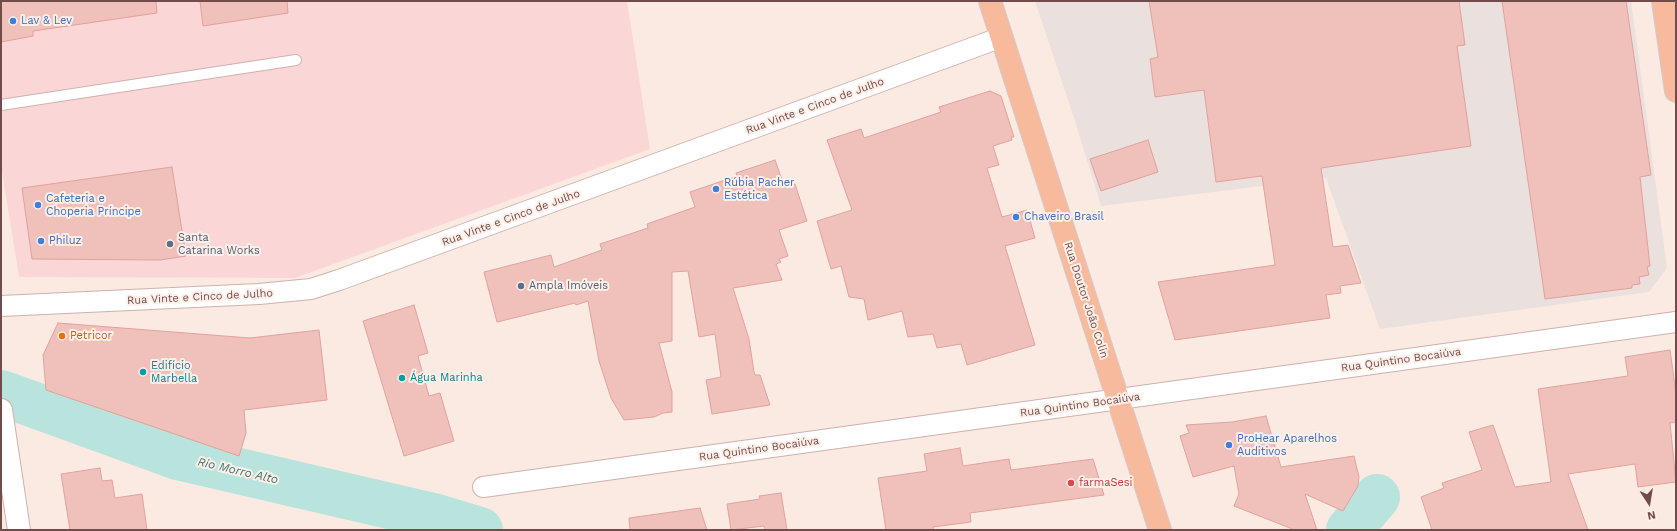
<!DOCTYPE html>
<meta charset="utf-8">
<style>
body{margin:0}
#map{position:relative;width:1677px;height:531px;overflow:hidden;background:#fbeae2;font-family:"Work Sans",sans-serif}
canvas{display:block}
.frame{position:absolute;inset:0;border:2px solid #724c4a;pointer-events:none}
.north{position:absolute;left:1629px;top:483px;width:40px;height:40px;-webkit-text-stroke:3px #feefe8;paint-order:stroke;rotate:168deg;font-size:11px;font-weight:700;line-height:16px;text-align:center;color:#724c4a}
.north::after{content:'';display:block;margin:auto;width:14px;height:18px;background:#724c4a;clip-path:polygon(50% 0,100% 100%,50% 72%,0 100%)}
</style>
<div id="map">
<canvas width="1677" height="531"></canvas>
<div class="frame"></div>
<div class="north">N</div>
</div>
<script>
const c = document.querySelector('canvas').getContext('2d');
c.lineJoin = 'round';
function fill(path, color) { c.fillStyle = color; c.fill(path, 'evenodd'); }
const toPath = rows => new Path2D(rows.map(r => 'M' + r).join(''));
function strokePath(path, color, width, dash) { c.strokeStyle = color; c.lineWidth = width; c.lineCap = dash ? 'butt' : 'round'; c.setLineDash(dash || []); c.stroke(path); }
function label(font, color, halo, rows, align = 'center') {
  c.font = font + ' "Work Sans",sans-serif'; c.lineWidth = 4; c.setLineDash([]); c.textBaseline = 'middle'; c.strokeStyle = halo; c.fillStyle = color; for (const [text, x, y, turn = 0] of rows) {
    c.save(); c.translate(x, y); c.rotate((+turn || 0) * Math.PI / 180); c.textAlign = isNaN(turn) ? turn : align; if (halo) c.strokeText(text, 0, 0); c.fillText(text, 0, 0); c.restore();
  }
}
const commercial = toPath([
 [1,1,627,1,650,149,295,278,19,277,1,165]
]);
const industrial = toPath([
 [1035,1,1631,1,1667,268,1649,292,1380,329,1326,178,1101,206,1075,121]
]);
const river = toPath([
 [1,393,178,457,437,517,480,530],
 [1349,530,1377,497]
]);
const building = toPath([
 [1,1,156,1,157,13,33,31,33,36,1,42,1,1],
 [200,1,287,1,288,13,203,26,200,1],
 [1149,1,1459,1,1465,45,1457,46,1471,146,1321,168,1333,247,1348,245,1361,283,1340,286,1341,293,1326,295,1330,318,1175,340,1158,282,1275,265,1262,176,1216,182,1204,90,1155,97,1150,59,1158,57,1149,1],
 [1502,1,1626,1,1651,175,1640,177,1650,266,1647,267,1649,275,1639,277,1640,284,1632,285,1632,288,1545,299,1502,1],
 [990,91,1001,96,1014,137,1011,137,1012,140,993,146,999,165,987,168,1002,217,1027,210,1035,238,1005,246,1035,345,967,365,961,344,937,348,933,334,908,337,902,311,868,320,864,299,849,297,841,266,831,269,817,221,852,210,827,140,861,129,864,138,941,112,939,107,990,91],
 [1148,140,1158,172,1101,191,1090,159,1148,140],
 [775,160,785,188,795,184,807,221,779,230,788,256,779,259,781,262,776,264,782,280,733,288,749,339,754,372,755,375,760,375,770,405,712,414,706,380,721,377,715,334,699,337,688,271,672,272,672,341,659,343,672,392,672,412,663,413,654,417,624,420,611,398,599,361,588,301,576,305,575,303,497,322,484,272,551,255,554,267,602,250,600,244,648,228,647,224,695,207,690,192,737,176,736,173,775,160],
 [172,167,186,256,160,260,32,259,22,188,172,167],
 [414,305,428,353,418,356,429,396,440,393,454,441,404,456,363,321,414,305],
 [58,323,250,338,319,330,327,400,244,410,246,433,239,456,46,390,43,355,58,323],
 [1670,350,1676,393,1676,422,1670,423,1676,482,1638,487,1635,464,1568,474,1588,530,1432,530,1421,497,1444,488,1442,483,1482,470,1469,432,1493,425,1515,487,1551,482,1538,389,1628,376,1625,357,1670,350],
 [1266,416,1281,467,1354,456,1359,477,1358,486,1343,511,1305,494,1317,530,1295,530,1234,506,1239,494,1234,466,1193,477,1180,436,1189,433,1186,425,1232,422,1266,416],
 [960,448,963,466,1009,459,1011,470,1093,459,1104,495,970,513,971,522,933,527,934,530,886,530,878,478,927,471,924,454,960,448],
 [100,468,102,481,112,480,115,498,142,494,147,530,70,530,61,474,100,468],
 [781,493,787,530,765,530,764,526,731,530,727,504,760,499,759,496,781,493],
 [700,508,707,530,630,530,629,518,700,508]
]);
const lane = toPath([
 [1,105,296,60]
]);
const street = toPath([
 [1,306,259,294,311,289,339,280,1002,37],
 [483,487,1676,322]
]);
const secondary = toPath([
 [1,410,19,530]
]);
const primary = toPath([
 [990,1,1160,530],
 [1663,1,1676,91]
]);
const markers = [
 [13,21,4,"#3f7fe0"],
 [716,189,4,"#3f7fe0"],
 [38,205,4,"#3f7fe0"],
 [1016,217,4,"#3f7fe0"],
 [41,241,4,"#3f7fe0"],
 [170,244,4,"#5c6f8a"],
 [521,286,4,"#5c6f8a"],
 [62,336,4,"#e8710a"],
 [143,372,4,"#0f9aa8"],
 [402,378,4,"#0f9aa8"],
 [1229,445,4,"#3f7fe0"],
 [1071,483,4,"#e0444e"]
];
const shopNames = [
 ["Lav & Lev",21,21],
 ["Rúbia Pacher",724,183],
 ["Estética",724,196],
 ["Cafeteria e",46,199],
 ["Choperia Príncipe",46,212],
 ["Chaveiro Brasil",1024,217],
 ["Philuz",49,241],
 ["ProHear Aparelhos",1237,439],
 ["Auditivos",1237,452]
];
const streetNames = [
 ["Rua Vinte e Cinco de Julho",815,106,-20],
 ["Rua Vinte e Cinco de Julho",511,218,-20],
 ["Rua Vinte e Cinco de Julho",200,297,-3],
 ["Rua Doutor João Colin",1086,300,72],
 ["Rua Quintino Bocaiúva",1401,360,-8],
 ["Rua Quintino Bocaiúva",1080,405,-8],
 ["Rua Quintino Bocaiúva",759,449,-8]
];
const serviceNames = [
 ["Santa",178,238],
 ["Catarina Works",178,251],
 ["Ampla Imóveis",529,286]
];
const foodNames = [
 ["Petricor",70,336]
];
const cultureNames = [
 ["Edifício",151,366],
 ["Marbella",151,379],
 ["Água Marinha",410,378]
];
const healthNames = [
 ["farmaSesi",1079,483]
];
const waterNames = [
 ["Rio Morro Alto",238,471,13]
];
fill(commercial, '#fbd6d7');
fill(industrial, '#eae0dd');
strokePath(river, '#b8e4dd', 46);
fill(building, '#f0c0bb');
strokePath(building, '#e2a19c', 1);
strokePath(lane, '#ceb1ad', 12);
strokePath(street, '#ceb1ad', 22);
strokePath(secondary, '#d1afaa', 24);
strokePath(primary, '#d5c9c9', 24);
strokePath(lane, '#fff', 10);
strokePath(street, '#fff', 20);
strokePath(secondary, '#fff', 22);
strokePath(primary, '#f8ba9d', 22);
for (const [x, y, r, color] of markers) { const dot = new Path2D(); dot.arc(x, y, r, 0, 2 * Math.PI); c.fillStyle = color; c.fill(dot); strokePath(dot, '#feefe8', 1.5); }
label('11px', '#366cbe', '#feefe8', shopNames, 'left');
label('11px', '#724c4a', '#feefe8', streetNames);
label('11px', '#4e5e75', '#feefe8', serviceNames, 'left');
label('11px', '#c56008', '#feefe8', foodNames, 'left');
label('11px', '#0d838f', '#feefe8', cultureNames, 'left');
label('11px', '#be3a42', '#feefe8', healthNames, 'left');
label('italic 12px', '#3e7770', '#feefe8', waterNames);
</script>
